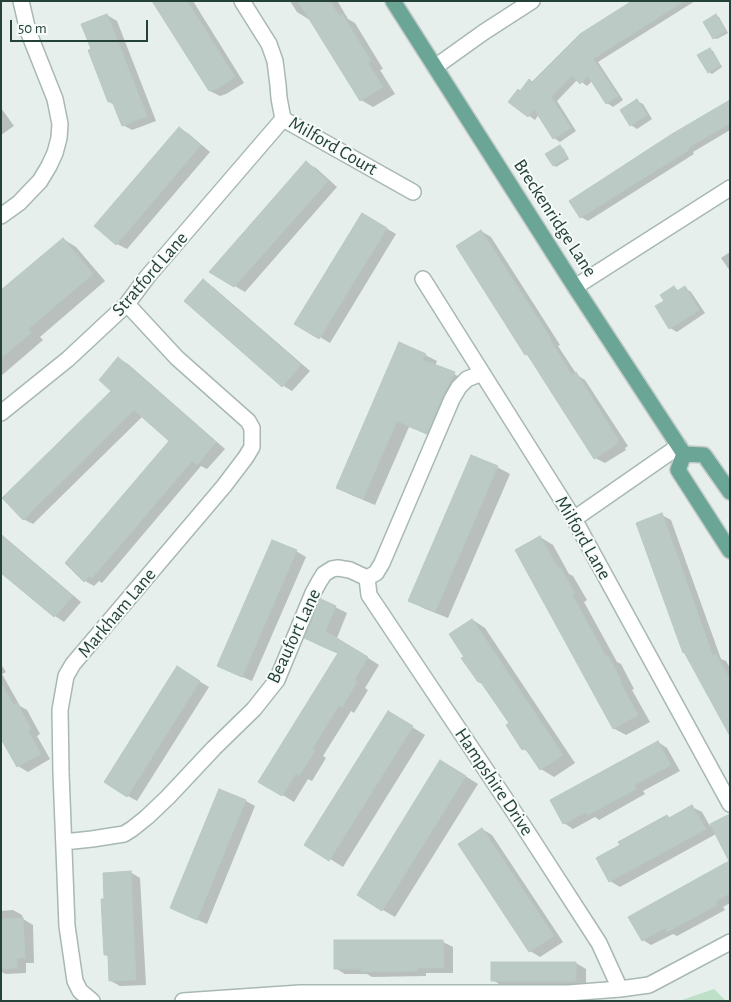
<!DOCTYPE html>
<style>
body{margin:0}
#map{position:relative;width:731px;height:1002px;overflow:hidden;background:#e6efeb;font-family:"Alegreya Sans",sans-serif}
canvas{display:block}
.frame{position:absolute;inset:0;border:2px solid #24423a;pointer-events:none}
.scale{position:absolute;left:10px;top:20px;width:138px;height:22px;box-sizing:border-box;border:2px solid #24423a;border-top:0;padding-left:6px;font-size:15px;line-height:18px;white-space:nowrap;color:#24423a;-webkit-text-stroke:4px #f7fbf9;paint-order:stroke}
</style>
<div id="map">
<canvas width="731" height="1002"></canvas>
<div class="frame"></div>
<div class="scale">50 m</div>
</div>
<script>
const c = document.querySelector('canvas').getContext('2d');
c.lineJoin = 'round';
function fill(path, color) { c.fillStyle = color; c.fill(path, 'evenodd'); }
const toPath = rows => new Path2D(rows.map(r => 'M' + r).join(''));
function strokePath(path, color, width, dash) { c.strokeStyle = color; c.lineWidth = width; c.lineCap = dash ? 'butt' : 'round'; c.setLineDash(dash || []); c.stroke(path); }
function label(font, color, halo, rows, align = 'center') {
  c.font = font + ' "Alegreya Sans",sans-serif'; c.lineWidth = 4; c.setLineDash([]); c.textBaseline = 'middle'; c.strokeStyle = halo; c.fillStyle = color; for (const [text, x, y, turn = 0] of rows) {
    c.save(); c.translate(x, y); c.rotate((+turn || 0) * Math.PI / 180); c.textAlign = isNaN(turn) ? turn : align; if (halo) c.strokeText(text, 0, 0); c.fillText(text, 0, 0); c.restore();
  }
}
const green = toPath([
 [714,989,726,1001,679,1001]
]);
const shadow = toPath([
 [154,1,193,1,244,83,226,94,220,96,210,91],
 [290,1,336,1,338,2,348,19,355,23,383,69,380,70,395,94,373,107,361,100,310,20,297,12],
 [635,1,695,1,598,62,623,100,613,107,607,103,592,81,587,86,578,79,557,101,576,131,560,142,554,138,539,114,535,120,510,102,520,92],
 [107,15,117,21,156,121,132,130,123,125,115,105,109,102,93,50],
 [716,16,719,17,728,33,717,39,714,38],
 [710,50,713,51,722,67,712,74,709,72],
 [637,101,643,104,652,119,637,129,631,125],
 [730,101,730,130,693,152,694,154,588,221,581,217,571,201],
 [1,108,14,126,1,135],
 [179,128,189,134,210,152,127,249,117,244,96,226],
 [560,147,563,148,569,159,556,167,554,165],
 [306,163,316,168,337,187,245,292,211,272],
 [362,214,396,234,330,343,296,323],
 [481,231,491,237,560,345,558,346,577,375,585,380,628,446,625,448,626,450,605,463,595,458,531,357,526,354],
 [63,239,76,247,105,281,40,337,43,340,1,376,1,299],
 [730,252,730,271,721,258],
 [203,281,213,287,310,371,292,391,282,385],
 [674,288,680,291,685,288,691,292,705,313,677,332,670,328,666,301],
 [425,355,437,361,435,366,454,374,465,380,439,439,409,427,375,505,349,494,338,487],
 [119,359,128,364,225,449,207,469,201,466,102,583,99,581,94,586,85,581,171,441,143,416,33,524,23,519,113,391],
 [497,467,510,474,448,618,423,608,410,600],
 [662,515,671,520,721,659,726,661,730,668,730,733],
 [1,534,81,602,64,622,55,616,1,571],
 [540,537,553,545,569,574,573,576,587,600,584,602,617,662,621,664,634,689,632,690,650,722,626,735,613,728],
 [273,541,296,551,306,557,252,681,228,671,219,666],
 [321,600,347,613,337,638,379,665,365,688,368,690,354,713,351,711,323,756,326,758,312,781,308,779,294,802,260,781,339,654,318,645,306,638],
 [473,620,485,628,575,763,554,777,541,769,530,753,523,749,510,723,485,685,478,682],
 [1,664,6,672,2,674,20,706,27,710,40,734,37,736,50,759,28,772,18,766,1,736],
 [187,674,209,687,137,801,128,796],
 [401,720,425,735,343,867,306,844],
 [658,742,667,748,680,771,643,791,645,794,599,820,595,817,573,829,564,823],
 [454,769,478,784,395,917,383,910],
 [220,790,246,801,255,806,207,924,181,913,171,908],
 [692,807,702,812,710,826,726,817,716,834,620,887,610,881,598,859,667,816,671,818],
 [482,829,492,835,563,942,540,957,530,951,459,845],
 [730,862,730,903,723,907,725,910,677,936,673,934,651,945,643,940],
 [130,872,140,878,146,985,120,986,111,981,109,957,105,954,105,900],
 [13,910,22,915,23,919,33,925,34,963,26,963,26,973,6,974,1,972,1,911],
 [443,942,453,947,453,973,426,973,426,976,372,977,367,974,345,974,335,968],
 [576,963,586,969,586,985,502,986,493,980]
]);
const building = toPath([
 [152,1,187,1,235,77,216,89,209,91,152,1],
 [298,1,330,1,339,16,342,14,371,61,368,63,383,87,360,101,298,1],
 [632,1,684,1,593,59,618,96,606,104,588,76,580,84,572,76,551,97,571,128,553,139,534,109,528,117,508,102,518,89,520,91,529,79,532,82,580,34,632,1],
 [107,14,147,116,122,126,112,101,108,102,88,50,91,49,81,24,107,14],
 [716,14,726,31,713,39,703,22,716,14],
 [710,48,720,65,708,73,697,55,710,48],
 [637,99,647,115,630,126,620,110,637,99],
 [730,100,730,123,688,148,689,150,580,218,569,201,672,134,730,100],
 [179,127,201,145,116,245,94,226,179,127],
 [560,145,567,157,553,166,545,154,560,145],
 [306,161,328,181,234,287,209,272,306,161],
 [362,213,387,228,319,339,294,324,362,213],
 [481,230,551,339,550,340,572,375,576,372,619,441,616,442,617,444,594,459,527,354,525,355,456,246,481,230],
 [63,238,93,274,28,329,31,333,1,358,1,290,63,238],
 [203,279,301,365,282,387,184,301,203,279],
 [674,286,677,291,685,286,699,310,669,329,655,306,664,301,660,295,674,286],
 [399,342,426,354,423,360,455,372,443,395,427,434,397,421,363,499,336,488,399,342],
 [118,357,216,442,197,465,192,461,92,578,89,576,84,582,65,563,169,441,134,410,23,520,2,498,111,391,99,380,118,357],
 [471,455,498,466,435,612,408,601,471,455],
 [662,513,713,656,716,654,730,679,730,736,684,652,683,653,636,523,662,513],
 [1,535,73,596,54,617,1,573,1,535],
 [540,536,558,568,560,567,575,593,572,594,606,657,608,656,622,682,620,682,638,715,613,729,515,550,540,536],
 [272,540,297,550,242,677,217,666,272,540],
 [321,599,336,606,325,631,368,657,354,680,357,682,342,707,339,705,312,749,315,751,299,776,296,773,282,796,258,782,338,653,304,638,321,599],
 [472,619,563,755,540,770,525,748,522,750,506,725,509,723,480,681,478,682,461,658,464,657,449,634,472,619],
 [177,666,200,681,127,797,104,782,177,666],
 [1,683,14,705,17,703,31,729,28,730,41,754,17,767,1,739,1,683],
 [388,711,413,726,329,861,304,845,388,711],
 [658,741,671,765,634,785,636,789,588,815,586,812,563,824,550,800,658,741],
 [440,760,466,776,382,911,357,895,440,760],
 [219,789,246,800,197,920,170,908,219,789],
 [692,805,706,829,609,882,596,858,620,845,618,842,667,815,669,818,692,805],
 [730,814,730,893,715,902,717,905,667,932,665,928,642,941,628,917,729,861,710,824,730,814],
 [482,828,554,936,529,952,458,844,482,828],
 [131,871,136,980,109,981,108,955,104,955,101,899,104,899,103,873,131,871],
 [23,918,25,958,17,958,17,968,1,969,1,919,23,918],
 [334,940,443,940,444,968,417,968,417,971,361,972,361,969,334,969,334,940],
 [491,962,576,962,576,981,491,981,491,962]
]);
const minor = toPath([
 [242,1,269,44,275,61,278,85,279,98,283,119,413,192],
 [435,67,484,32,532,1],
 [1,216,19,203,40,181,49,166,55,153,59,138,60,124,55,99,28,31,21,1],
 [423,279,574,519,730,804],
 [575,287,730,188],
 [1,413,68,359,127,304,148,276,283,119],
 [574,519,679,446],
 [367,578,369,595,524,827,599,943,620,989],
 [64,842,92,839,124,834,132,829,147,817,168,797,214,748,254,709,277,680,313,593,319,582,324,574,332,569,338,568,350,570,367,578,376,573,382,563,452,399,459,387,467,379,482,373],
 [92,1001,80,991,75,981,67,926,61,773,60,710,66,676,73,664,224,486,246,457,252,447,252,428,248,421,177,358,127,304],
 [183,1001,300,993,568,993,620,989,649,985,730,942]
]);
const major = toPath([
 [393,1,575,287,684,454],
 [684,454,678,470,730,551],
 [684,454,704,455,730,492]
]);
const streetNames = [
 ["Milford Court",333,146,30],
 ["Breckenridge Lane",555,218,57],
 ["Stratford Lane",150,274,-49],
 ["Milford Lane",583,538,60],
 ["Markham Lane",117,613,-50],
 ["Beaufort Lane",294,636,-65],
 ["Hampshire Drive",494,782,56]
];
fill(green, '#bfe0c8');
fill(shadow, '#0003');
fill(building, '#bbcac4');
strokePath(building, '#b8c9c2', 1);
strokePath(minor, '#a8b8b2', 18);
strokePath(major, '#c2cac8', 18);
strokePath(minor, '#fff', 15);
strokePath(major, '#6aa596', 15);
label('19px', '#24423a', '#f7fbf9', streetNames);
</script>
